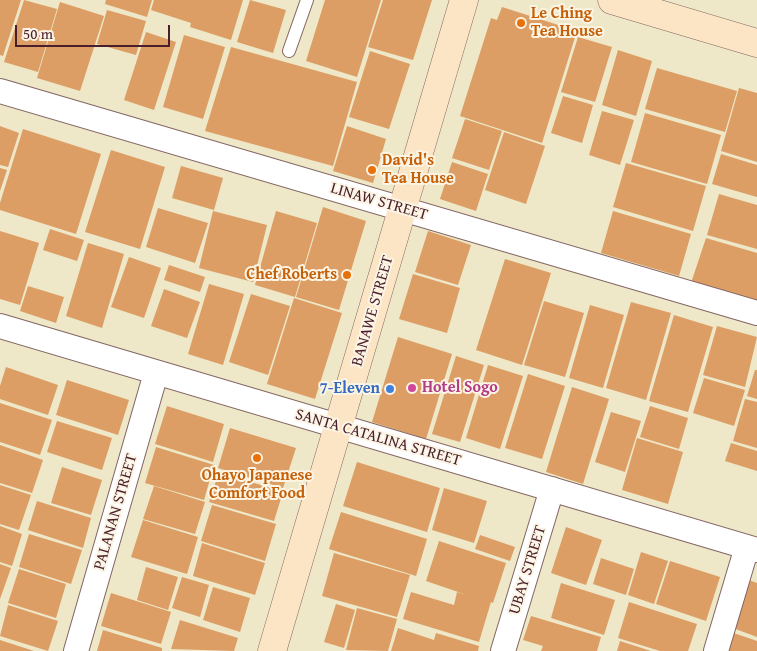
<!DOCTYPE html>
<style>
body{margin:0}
#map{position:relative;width:757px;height:651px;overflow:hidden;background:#eee7c8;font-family:"Gentium Book Plus",serif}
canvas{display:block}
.scale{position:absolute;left:15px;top:25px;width:155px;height:22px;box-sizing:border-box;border:2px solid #4a1f2b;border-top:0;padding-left:6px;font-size:15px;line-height:18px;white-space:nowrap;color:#4a1f2b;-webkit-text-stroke:4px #fcf5e5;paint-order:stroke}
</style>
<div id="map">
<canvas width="757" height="651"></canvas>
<div class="scale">50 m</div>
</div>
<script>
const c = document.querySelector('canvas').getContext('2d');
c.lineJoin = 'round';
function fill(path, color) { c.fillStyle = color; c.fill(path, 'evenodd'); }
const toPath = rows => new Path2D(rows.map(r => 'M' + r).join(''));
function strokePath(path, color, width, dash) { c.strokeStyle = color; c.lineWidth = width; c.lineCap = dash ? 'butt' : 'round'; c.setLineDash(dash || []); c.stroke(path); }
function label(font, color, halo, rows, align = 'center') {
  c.font = font + ' "Gentium Book Plus",serif'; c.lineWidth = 4; c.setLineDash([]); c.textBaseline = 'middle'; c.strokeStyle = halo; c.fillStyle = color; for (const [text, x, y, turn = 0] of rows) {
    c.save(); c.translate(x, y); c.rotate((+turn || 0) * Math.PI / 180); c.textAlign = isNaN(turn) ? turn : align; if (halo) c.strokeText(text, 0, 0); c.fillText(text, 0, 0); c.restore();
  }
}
const building = toPath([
 [0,0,21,0,3,56,0,55],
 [24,0,57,9,38,72,4,62],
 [106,0,152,0,147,17,105,4],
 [154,0,243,0,231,40,190,27,191,23,151,10],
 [250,0,286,10,273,53,237,42],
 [325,0,381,0,357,77,306,61],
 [383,0,432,0,413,60,368,47],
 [60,2,104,16,80,91,37,78],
 [502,7,577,31,542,143,460,116,491,18,497,20],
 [107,10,146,21,136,55,97,44],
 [146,32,176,42,154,110,124,100],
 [184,35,225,47,203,119,163,107],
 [578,37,612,47,595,102,561,92],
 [231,47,357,82,333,166,205,131],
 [618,50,652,61,636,116,602,105],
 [370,51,410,64,389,129,349,117],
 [657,68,737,91,725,132,645,109],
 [739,88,757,93,757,162,721,151],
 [563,96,593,105,582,143,551,133],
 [602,111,634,120,620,165,589,155],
 [645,113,721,135,707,184,631,162],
 [465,119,502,131,489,170,452,158],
 [0,126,19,133,8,167,0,165],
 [347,126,386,139,373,183,333,171],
 [23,129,101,154,76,234,0,210,0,203],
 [504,132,545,146,526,204,485,190],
 [111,150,165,167,140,249,85,232],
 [721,154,757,165,757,197,712,184],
 [452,162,488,174,476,211,440,199],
 [626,163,706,186,693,231,613,207],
 [181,166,223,178,214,210,172,198],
 [0,168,7,170,0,191],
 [719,194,757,205,757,249,707,235],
 [323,207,366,221,339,310,296,297],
 [158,208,208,223,195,263,146,247],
 [213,211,267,225,253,282,199,268],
 [276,211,317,223,295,297,255,285],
 [613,211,691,234,679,276,601,253],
 [50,229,84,240,77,261,43,250],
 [0,231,39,243,20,305,0,299],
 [428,231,471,245,458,285,415,272],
 [706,238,757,253,757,301,691,283],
 [88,243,124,254,102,328,66,316],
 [129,257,161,268,144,318,111,307],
 [505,259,551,273,522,365,476,350],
 [169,265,205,277,200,292,164,280],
 [413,274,460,288,447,333,399,319],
 [209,284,244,294,223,365,188,354],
 [28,286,64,297,56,323,20,311],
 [164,289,200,302,187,338,151,326],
 [251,294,290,306,268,375,229,362],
 [294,298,342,313,315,399,267,384],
 [544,301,584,313,565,377,524,365],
 [631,302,671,313,646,400,606,388],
 [590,305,624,315,603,388,569,378],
 [674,315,713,327,688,412,649,401],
 [717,326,757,337,745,387,703,375],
 [398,337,452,354,426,439,372,422],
 [456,356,484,365,460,442,432,434],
 [488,365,523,376,500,449,466,438],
 [6,367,58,385,48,415,0,399,0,386],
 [755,370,757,370,757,399,747,396],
 [528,374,565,386,542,459,505,448],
 [704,378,745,390,734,426,693,413],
 [67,380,129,400,118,435,56,415],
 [572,387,609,399,583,484,546,472],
 [745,399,757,402,757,448,733,441],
 [0,403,52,420,40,455,0,442],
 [167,406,224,424,213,462,155,444],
 [650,406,688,418,679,449,640,437],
 [611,412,641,421,625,472,595,462],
 [57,421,112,438,102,470,47,452],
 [230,428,296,448,283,488,218,468],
 [637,438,683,452,668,504,622,490],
 [731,443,757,451,757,471,725,461],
 [0,445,43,460,32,493,0,483],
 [156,447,214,465,204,500,145,483],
 [357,462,440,488,427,532,343,506],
 [62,467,102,480,91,515,51,503],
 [219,472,283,492,274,521,209,502],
 [0,485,31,495,19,530,0,524],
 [154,486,205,502,195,534,143,519],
 [444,488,487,501,474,543,432,530],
 [37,501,91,518,83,548,28,530],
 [212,505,276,524,265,561,201,541],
 [341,512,427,539,416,576,329,549],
 [143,520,198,537,187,574,131,557],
 [0,526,22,534,12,566,0,562],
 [566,527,602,540,586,585,551,573],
 [29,534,82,550,71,584,19,567],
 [480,535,515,547,510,561,475,549],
 [439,541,506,563,493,603,491,602,479,642,403,619,411,592,454,605,457,592,467,595,426,581],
 [202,543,265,563,255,595,193,576],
 [641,552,668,561,654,604,628,595],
 [334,553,410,575,397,617,322,596],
 [601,558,634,569,626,595,593,584],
 [670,561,720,577,706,621,656,604],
 [0,564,11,568,0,599],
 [146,567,178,577,168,610,137,600],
 [19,569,66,584,56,618,8,603],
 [182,577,209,585,200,617,172,608],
 [746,579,757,583,757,637,730,627],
 [561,583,615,600,604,635,551,618],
 [213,587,250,598,240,632,203,620],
 [111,593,171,612,161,644,101,626],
 [629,602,697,624,688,651,660,651,618,638],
 [336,604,355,610,344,648,324,642],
 [8,605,58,621,48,651,0,636],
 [357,608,397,619,388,651,346,650],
 [531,616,601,637,597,651,541,651,543,646,523,640],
 [180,620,238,638,234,651,171,649],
 [398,628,434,640,436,633,479,646,478,651,391,651],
 [103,630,162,648,162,651,97,651],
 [728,631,757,641,757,651,722,651],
 [0,640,34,651,0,651],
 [620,641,651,651,617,651]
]);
const service = toPath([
 [289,51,307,0]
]);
const minor = toPath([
 [0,91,757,313],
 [0,326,757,550],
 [76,651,156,373],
 [503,651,552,489],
 [716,651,747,547]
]);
const secondary = toPath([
 [612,0,757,43],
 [272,651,464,0]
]);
const markers = [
 [521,23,5,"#e8710a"],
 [372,170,5,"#e8710a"],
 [347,275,5,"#e8710a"],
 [412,388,5,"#d1479c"],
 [390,389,5,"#3f7fe0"],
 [257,458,5,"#e8710a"]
];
const foodNames = [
 ["Le Ching",531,14],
 ["Tea House",531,32],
 ["David's",382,161],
 ["Tea House",382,179],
 ["Chef Roberts",337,275,"right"],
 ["Ohayo Japanese",257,476,"center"],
 ["Comfort Food",257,494,"center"]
];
const streetNames = [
 ["LINAW STREET",379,202,16],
 ["BANAWE STREET",373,311,-74],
 ["SANTA CATALINA STREET",378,438,16],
 ["PALANAN STREET",116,512,-74],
 ["UBAY STREET",528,570,-73]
];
const hotelNames = [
 ["Hotel Sogo",422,388]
];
const shopNames = [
 ["7-Eleven",380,389]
];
fill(building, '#dc9e64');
strokePath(service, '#836562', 14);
strokePath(minor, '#836562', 26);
strokePath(secondary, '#836562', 29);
strokePath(service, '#fff', 12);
strokePath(minor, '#fff', 24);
strokePath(secondary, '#fce5c4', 28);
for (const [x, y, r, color] of markers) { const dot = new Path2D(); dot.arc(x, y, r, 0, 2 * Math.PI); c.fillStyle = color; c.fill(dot); strokePath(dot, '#fcf5e5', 2); }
label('bold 16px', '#c56008', '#fcf5e5', foodNames, 'left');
label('16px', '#4a1f2b', '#fcf5e5', streetNames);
label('bold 16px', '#b23c85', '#fcf5e5', hotelNames, 'left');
label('bold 16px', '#366cbe', '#fcf5e5', shopNames, 'right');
</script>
